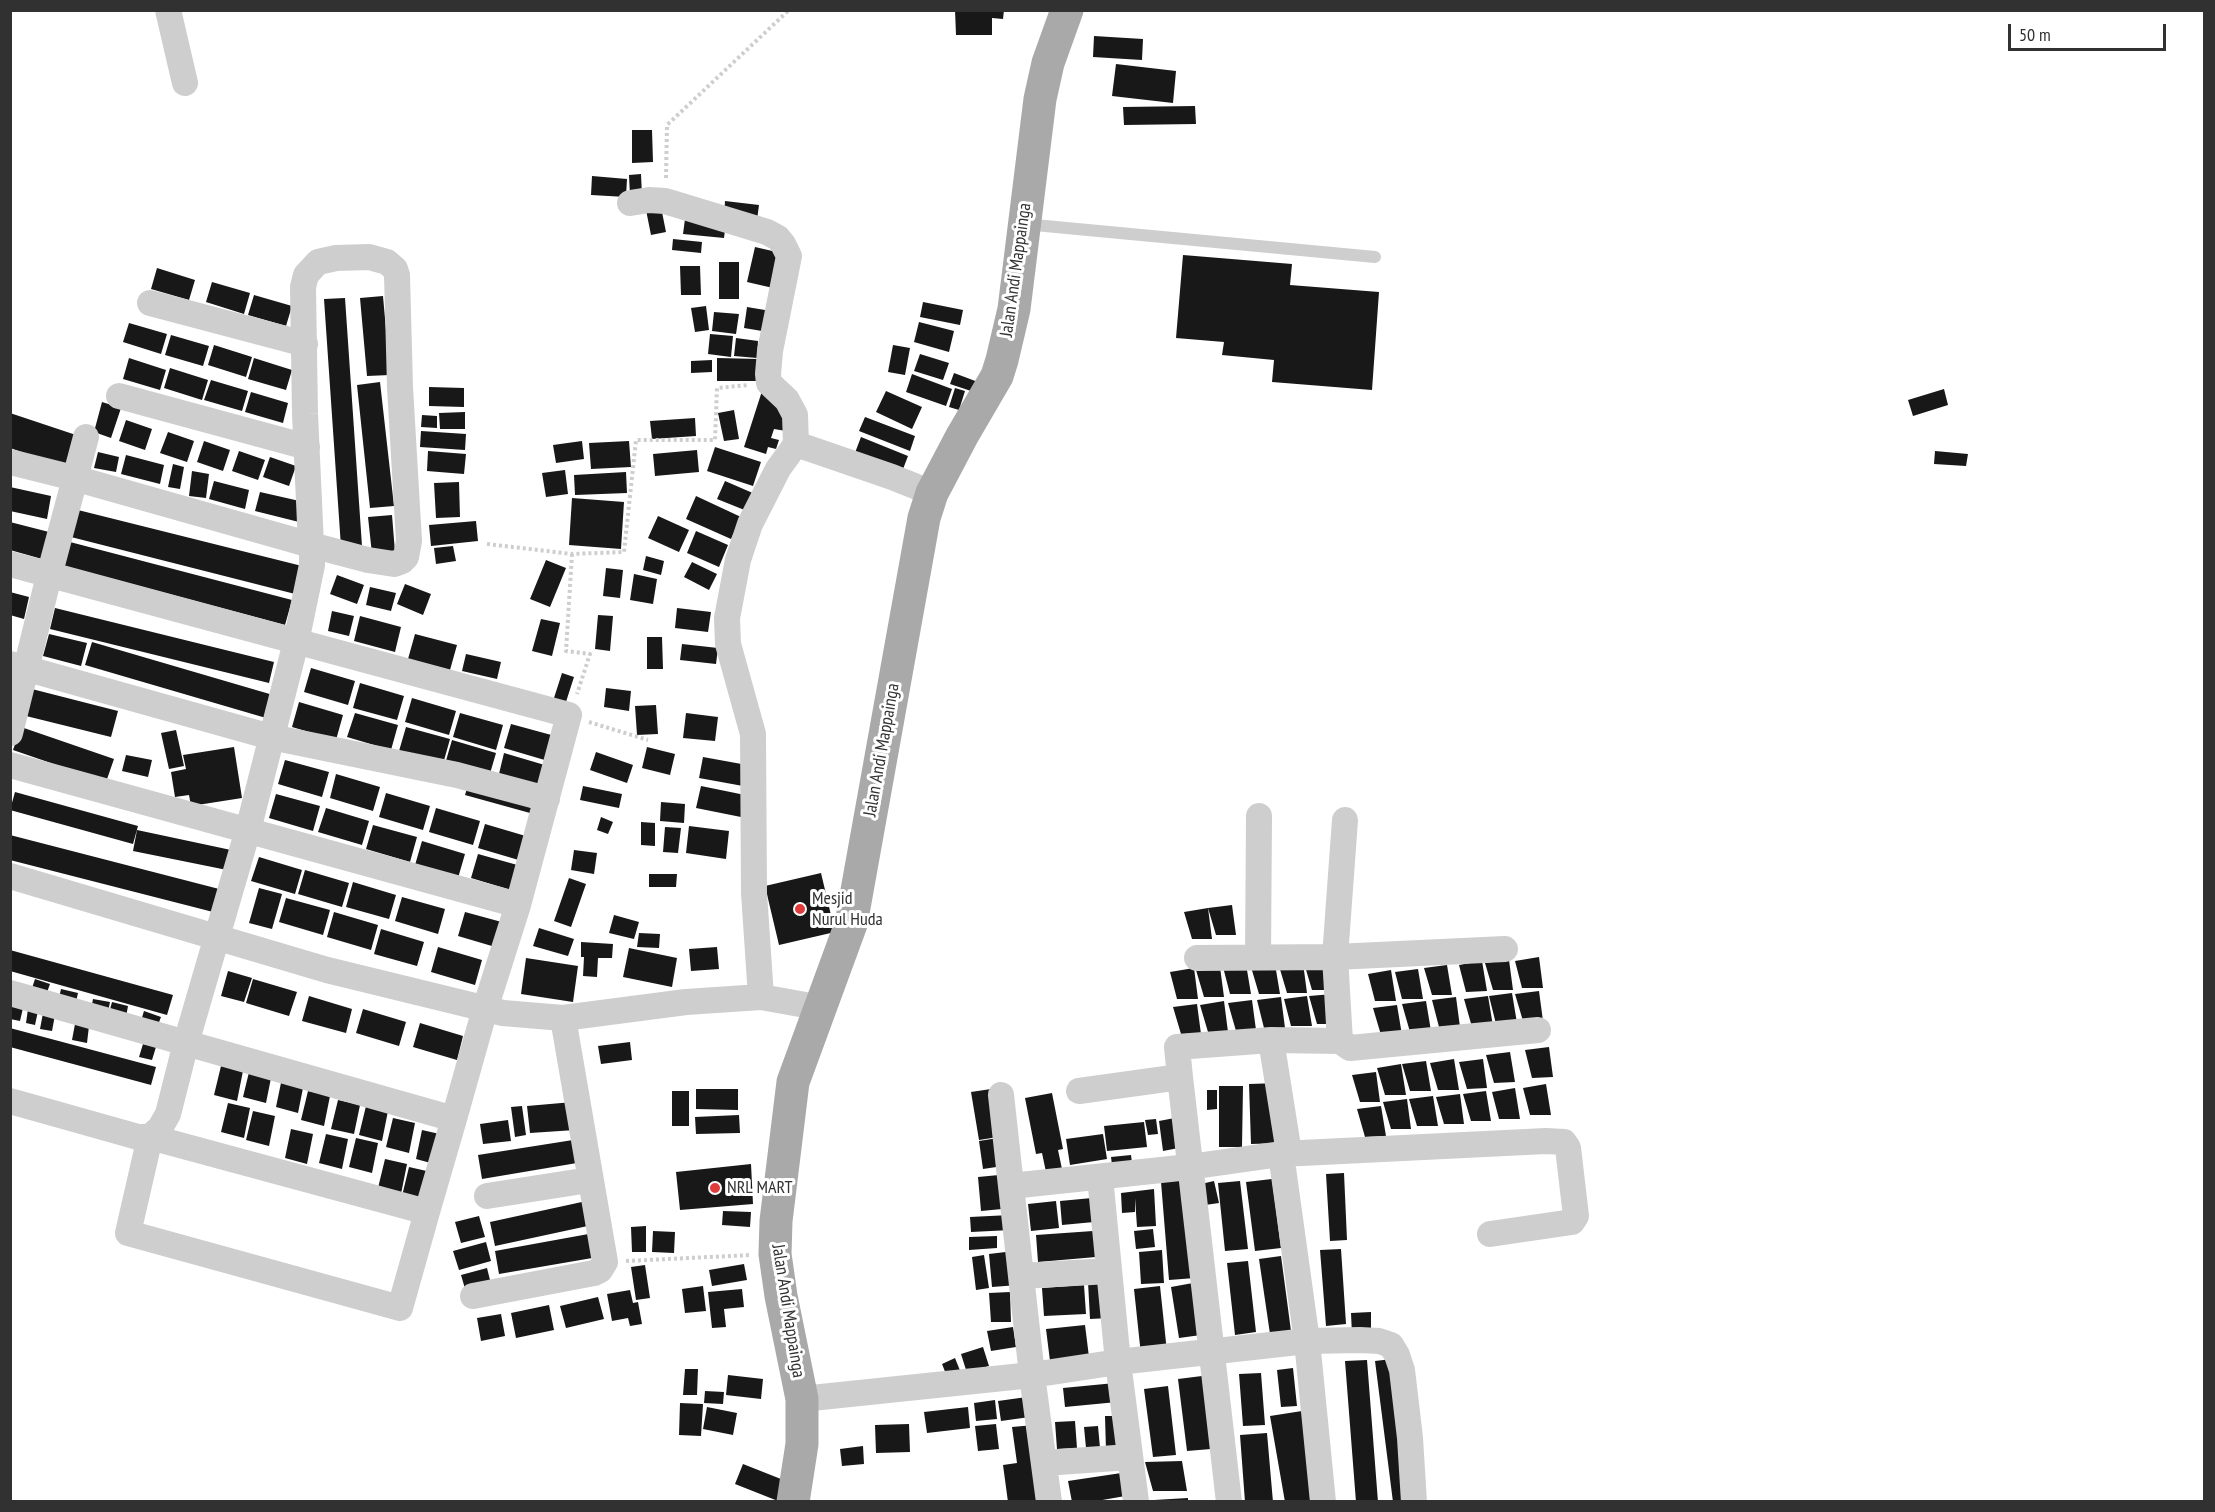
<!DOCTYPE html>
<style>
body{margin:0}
#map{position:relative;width:2215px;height:1512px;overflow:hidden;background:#fff;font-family:"PT Sans Narrow",sans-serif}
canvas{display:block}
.frame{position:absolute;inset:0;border:12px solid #313131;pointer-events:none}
.scale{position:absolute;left:2008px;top:24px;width:158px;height:27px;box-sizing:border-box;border:3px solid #313131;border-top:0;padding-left:8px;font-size:18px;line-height:21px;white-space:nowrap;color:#313131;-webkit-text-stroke:4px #fff;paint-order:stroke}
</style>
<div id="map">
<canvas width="2215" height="1512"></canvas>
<div class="frame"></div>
<div class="scale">50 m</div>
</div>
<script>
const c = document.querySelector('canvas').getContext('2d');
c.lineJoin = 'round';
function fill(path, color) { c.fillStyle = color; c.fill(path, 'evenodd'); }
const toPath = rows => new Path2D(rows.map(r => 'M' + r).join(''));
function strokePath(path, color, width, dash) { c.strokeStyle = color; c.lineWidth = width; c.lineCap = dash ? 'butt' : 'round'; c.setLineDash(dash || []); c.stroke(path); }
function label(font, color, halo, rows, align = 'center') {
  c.font = font + ' "PT Sans Narrow",sans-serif'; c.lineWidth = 6; c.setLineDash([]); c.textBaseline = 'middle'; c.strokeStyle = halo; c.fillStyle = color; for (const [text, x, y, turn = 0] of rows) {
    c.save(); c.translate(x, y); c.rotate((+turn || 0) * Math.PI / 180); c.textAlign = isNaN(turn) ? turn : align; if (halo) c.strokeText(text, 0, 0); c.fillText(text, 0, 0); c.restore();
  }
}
const building = toPath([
 [955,10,1004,10,1003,19,992,18,992,35,956,35],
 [1094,36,1143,39,1142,60,1093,57],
 [1116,64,1176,71,1173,103,1112,96],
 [1195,106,1196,124,1124,125,1123,107],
 [632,130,652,130,653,162,632,163],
 [641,174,642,196,630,196,629,175],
 [592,176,627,179,626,197,591,195],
 [725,201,759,205,757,220,724,216],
 [661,207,666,232,651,235,646,210],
 [685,219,726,223,724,238,683,234],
 [673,239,702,242,701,253,672,250],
 [755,247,781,253,773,288,747,282],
 [1183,255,1292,264,1290,285,1379,292,1372,390,1272,382,1274,360,1222,355,1224,342,1176,338],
 [719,262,739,262,739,299,719,299],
 [680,266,700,266,701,295,681,295],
 [157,268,195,280,189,300,151,289],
 [212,282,250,293,244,314,206,302],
 [254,295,292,306,286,326,248,315],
 [383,296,390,375,367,376,360,298],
 [345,298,362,546,341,547,324,299],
 [923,302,963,310,960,325,920,317],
 [706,306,709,330,695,332,691,308],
 [747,307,771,311,768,332,744,328],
 [714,312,739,314,736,334,712,331],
 [919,322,954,331,949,352,914,342],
 [129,323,167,334,161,354,123,342],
 [710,334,733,336,731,357,708,354],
 [171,335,209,346,203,366,165,355],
 [736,338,758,341,757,358,734,356],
 [214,345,252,357,246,377,208,365],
 [893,345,910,348,905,375,888,372],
 [920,354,949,363,943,380,914,371],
 [129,358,166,370,160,390,123,379],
 [254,358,292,370,286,390,248,379],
 [717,358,759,359,759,381,717,381],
 [712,360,712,372,691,373,691,361],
 [170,368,208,380,202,400,164,388],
 [954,373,978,382,974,392,950,384],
 [912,374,952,389,946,406,906,392],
 [211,380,248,391,242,411,204,400],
 [380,382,394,506,370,508,357,385],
 [429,387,464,388,464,407,429,406],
 [955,388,965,391,959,410,949,407],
 [1944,389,1948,405,1913,416,1908,400],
 [762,391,784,399,786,431,774,429,771,438,779,440,776,449,768,447,766,454,744,447],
 [886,391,922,407,912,429,876,412],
 [251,392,288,403,283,423,245,412],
 [102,402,121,408,111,438,94,432],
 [734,410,739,439,724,441,718,413],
 [465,412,465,429,440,429,439,413],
 [10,413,76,435,66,467,10,448],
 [422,415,437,416,437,428,421,427],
 [865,417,915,436,910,451,859,431],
 [695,418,696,436,652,439,650,421],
 [126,420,152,429,145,450,119,441],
 [421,431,466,434,465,450,420,447],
 [168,432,194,441,187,462,160,453],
 [861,437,908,456,900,477,853,458],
 [204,441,230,450,223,471,197,462],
 [582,441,584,459,556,463,553,445],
 [629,441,631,467,591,469,589,443],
 [715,447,761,462,753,486,707,471],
 [697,450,699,472,655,476,653,454],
 [239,451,265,460,258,480,232,471],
 [428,451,466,454,464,474,427,471],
 [1935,451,1968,454,1966,466,1934,464],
 [98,452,119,457,116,472,94,468],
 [126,455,164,465,160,484,121,474],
 [270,457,296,466,289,486,263,477],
 [173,464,184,467,180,489,168,487],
 [565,470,568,494,546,497,542,473],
 [192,471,209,474,206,498,189,496],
 [626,472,627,493,575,495,574,475],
 [214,481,249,490,245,509,209,499],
 [725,481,755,494,747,511,717,499],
 [459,482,460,517,436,518,434,483],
 [10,487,51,496,47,519,10,511],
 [260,492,304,502,299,522,255,511],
 [696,496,741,517,731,539,686,519],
 [572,498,624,502,621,549,569,545],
 [78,510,310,568,303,596,71,537],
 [392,515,395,552,372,554,368,517],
 [658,516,689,530,679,552,648,538],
 [476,521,478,541,431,546,429,525],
 [10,522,49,532,42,559,10,550],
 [696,531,728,545,719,567,687,553],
 [70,542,292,600,285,625,64,566],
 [453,546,456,561,436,564,434,548],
 [646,556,664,561,661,575,643,570],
 [546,560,566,568,550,607,530,599],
 [692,562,717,574,709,590,684,577],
 [606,568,623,570,620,598,603,596],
 [634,574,657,579,653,604,630,600],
 [337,575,364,585,357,604,330,594],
 [405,584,431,594,423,615,397,604],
 [370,587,396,593,391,611,366,605],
 [10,592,29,597,24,619,10,615],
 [55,608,274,662,269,683,50,629],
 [677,608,711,612,708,632,675,628],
 [332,611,354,616,349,636,328,631],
 [598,615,613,616,610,651,595,649],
 [360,616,401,627,395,652,354,641],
 [541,619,560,623,552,656,532,651],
 [49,634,87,643,81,666,43,656],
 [415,634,457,645,450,670,408,659],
 [647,637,662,637,663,669,647,669],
 [92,642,273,695,266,718,85,665],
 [682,644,718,648,716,664,680,660],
 [466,654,501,662,497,679,462,671],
 [311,668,355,681,348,705,304,692],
 [562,673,574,677,565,705,553,701],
 [360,683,404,696,397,720,353,708],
 [28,688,118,711,111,737,22,715],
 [606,688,631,691,629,711,604,707],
 [412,698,456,711,449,735,405,722],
 [299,702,343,715,336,740,292,727],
 [656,705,658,734,637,735,635,706],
 [355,713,398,725,391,750,347,737],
 [460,713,503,725,496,750,453,737],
 [686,713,718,717,715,741,683,738],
 [511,724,555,736,548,761,504,748],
 [21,727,114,759,106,782,13,750],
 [406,727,450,739,443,764,399,751],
 [176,730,184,766,169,769,161,733],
 [452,740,496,753,489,777,445,764],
 [234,747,242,798,191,806,189,795,175,797,171,772,186,769,183,755],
 [647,747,675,754,670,775,642,768],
 [596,752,633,765,627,783,590,770],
 [504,753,548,766,541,791,498,778],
 [126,755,152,760,148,777,122,771],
 [703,757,747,765,743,786,699,778],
 [285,760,329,772,322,797,278,784],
 [336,774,380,787,373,811,330,798],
 [469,782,534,801,530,813,465,795],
 [583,786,622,794,619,808,580,800],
 [701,786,745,795,741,817,696,808],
 [15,792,138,826,133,844,10,810],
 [386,793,430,806,423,830,379,817],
 [276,794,320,806,313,831,269,818],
 [661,802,685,804,684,823,660,821],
 [326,808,369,821,362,845,318,832],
 [436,808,480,821,473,845,429,832],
 [601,817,613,822,608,834,597,830],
 [641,822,655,823,655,846,641,845],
 [485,824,529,837,522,861,478,848],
 [373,825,417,837,410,862,366,849],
 [689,826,729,831,726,859,686,853],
 [665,827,681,828,678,853,663,852],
 [137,830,231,850,227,870,133,851],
 [10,835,223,890,217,913,10,860],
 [422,841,465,854,458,878,415,865],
 [574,850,597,853,594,874,571,870],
 [478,854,521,866,514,891,471,878],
 [259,857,302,870,295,894,251,881],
 [305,870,349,883,342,907,298,894],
 [821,873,835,932,779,945,765,886],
 [649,874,677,874,676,887,649,887],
 [569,878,586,884,571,927,554,921],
 [353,882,396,895,389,919,346,907],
 [259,888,282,894,272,929,249,923],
 [402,897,445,909,438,934,395,921],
 [286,898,330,910,323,935,279,922],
 [1232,905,1236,935,1216,935,1208,908],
 [1208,908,1212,939,1192,939,1184,912],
 [334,912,378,925,371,950,327,937],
 [465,912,509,924,502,949,458,936],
 [614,915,639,922,634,939,609,933],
 [539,928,574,939,568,956,533,946],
 [381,929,424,942,417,966,374,954],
 [639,933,660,934,659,948,637,947],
 [581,942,613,944,612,958,598,958,597,977,583,976,584,957,581,957],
 [438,947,482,960,475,985,431,972],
 [717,947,719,969,691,971,689,949],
 [629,948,677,958,672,987,623,977],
 [10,950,173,995,167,1015,10,971],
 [1539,957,1543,988,1522,988,1515,961],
 [526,958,578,966,573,1002,521,994],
 [1328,960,1333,990,1312,990,1304,963],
 [1509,960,1513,990,1493,990,1485,963],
 [1482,961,1487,991,1466,992,1459,965],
 [1303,963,1307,993,1287,993,1279,966],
 [1246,964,1251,994,1230,994,1223,967],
 [1275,964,1280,994,1259,994,1251,967],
 [1447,965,1452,995,1432,995,1424,968],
 [1220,967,1224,997,1204,997,1196,970],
 [1194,968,1198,999,1177,999,1170,972],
 [1418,969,1423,999,1402,999,1395,972],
 [1391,970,1396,1001,1375,1001,1368,974],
 [228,971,252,978,244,1002,221,996],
 [35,979,50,984,46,995,31,991],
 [253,979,297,992,289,1016,246,1003],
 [61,989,78,993,75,1006,58,1002],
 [1539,991,1543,1021,1523,1021,1515,994],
 [1512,993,1517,1023,1496,1024,1489,996],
 [1333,994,1338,1024,1317,1024,1309,996],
 [309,996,352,1009,346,1033,302,1021],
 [1307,996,1312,1026,1291,1026,1284,999],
 [1488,996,1493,1026,1472,1027,1464,999],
 [1281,997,1285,1028,1264,1028,1257,1000],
 [1456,997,1460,1027,1439,1027,1432,1000],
 [93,999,110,1002,108,1012,91,1010],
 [1252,1000,1256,1030,1236,1031,1228,1003],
 [1224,1001,1228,1032,1208,1032,1200,1005],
 [1426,1001,1431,1031,1410,1032,1402,1004],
 [112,1002,128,1006,126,1017,109,1013],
 [1197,1004,1201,1034,1181,1034,1173,1007],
 [10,1005,23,1008,20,1021,10,1019],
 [1397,1005,1402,1035,1381,1035,1373,1008],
 [28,1009,38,1011,35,1025,26,1023],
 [363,1009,406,1022,399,1046,356,1033],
 [144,1011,161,1017,156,1030,140,1024],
 [43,1013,55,1015,52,1031,40,1029],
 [420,1023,463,1036,457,1060,413,1047],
 [75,1024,89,1026,87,1043,72,1040],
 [10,1028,156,1067,151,1085,10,1047],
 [630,1042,632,1060,601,1064,598,1046],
 [143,1044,156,1047,152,1060,139,1057],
 [1549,1047,1553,1077,1532,1078,1525,1050],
 [1510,1052,1515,1082,1494,1083,1486,1055],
 [1454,1059,1459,1090,1438,1090,1430,1063],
 [1483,1059,1487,1088,1467,1089,1459,1062],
 [1426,1061,1431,1091,1410,1091,1402,1064],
 [1401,1064,1406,1095,1385,1095,1377,1068],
 [221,1066,243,1071,237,1101,214,1095],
 [250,1068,272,1073,266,1103,243,1097],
 [1376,1072,1380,1102,1360,1102,1352,1075],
 [282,1078,304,1083,298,1113,276,1107],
 [1279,1083,1281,1143,1251,1144,1249,1084],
 [1546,1084,1551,1115,1530,1115,1523,1088],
 [1219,1086,1243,1086,1242,1147,1219,1147],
 [1515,1088,1520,1119,1499,1119,1492,1092],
 [696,1089,738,1089,738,1110,696,1109],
 [991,1089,998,1137,979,1140,971,1092],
 [1207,1090,1217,1090,1217,1109,1207,1110],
 [308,1091,330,1096,324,1126,301,1120],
 [672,1091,689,1091,689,1126,672,1126],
 [1486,1091,1491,1121,1471,1121,1463,1094],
 [1052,1093,1063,1149,1058,1150,1062,1169,1046,1172,1042,1153,1036,1154,1025,1098],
 [1460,1094,1464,1124,1444,1124,1436,1097],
 [1433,1096,1438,1126,1417,1126,1409,1099],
 [1407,1099,1411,1129,1391,1129,1383,1102],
 [338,1100,360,1105,354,1134,331,1129],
 [573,1102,575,1130,530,1133,527,1106],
 [228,1103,250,1108,244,1138,221,1132],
 [366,1106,388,1111,382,1141,359,1135],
 [522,1106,526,1135,515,1137,511,1107],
 [1381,1106,1386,1136,1365,1137,1357,1109],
 [253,1111,275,1116,269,1146,246,1140],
 [739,1115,740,1133,696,1134,695,1117],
 [1180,1117,1184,1147,1163,1151,1159,1121],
 [393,1118,415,1123,409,1153,386,1147],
 [1156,1119,1158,1134,1148,1135,1145,1120],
 [508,1120,511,1141,483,1144,480,1124],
 [1144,1122,1147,1147,1107,1151,1104,1126],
 [291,1129,313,1134,307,1164,285,1158],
 [422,1130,444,1135,438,1165,416,1159],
 [326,1134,348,1139,342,1169,319,1163],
 [1103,1134,1107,1159,1070,1165,1066,1139],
 [356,1138,378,1143,372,1173,349,1167],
 [998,1138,1003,1166,983,1169,979,1141],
 [573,1140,577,1163,482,1179,478,1155],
 [1131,1155,1132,1163,1112,1165,1111,1157],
 [385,1159,407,1164,401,1194,378,1188],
 [751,1164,753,1204,680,1210,676,1172],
 [409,1167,431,1172,425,1201,402,1196],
 [1344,1173,1347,1240,1330,1241,1326,1174],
 [999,1175,1002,1209,981,1211,978,1177],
 [1187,1179,1195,1278,1169,1280,1161,1182],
 [1272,1179,1281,1248,1255,1251,1246,1182],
 [1214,1181,1219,1203,1205,1205,1201,1184],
 [1240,1181,1248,1249,1225,1251,1218,1183],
 [1154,1189,1156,1226,1137,1227,1135,1198,1135,1212,1122,1213,1121,1193],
 [1092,1198,1094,1222,1062,1225,1060,1201],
 [591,1200,597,1224,495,1246,490,1222],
 [1056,1201,1059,1228,1031,1231,1028,1204],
 [723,1211,751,1212,750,1227,722,1225],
 [1010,1215,1011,1230,971,1232,970,1217],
 [479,1216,485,1237,461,1243,455,1222],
 [646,1226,646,1252,632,1252,631,1227],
 [1153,1229,1155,1247,1136,1249,1134,1231],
 [653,1231,675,1232,674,1253,652,1252],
 [1093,1231,1096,1257,1038,1262,1036,1235],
 [594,1233,598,1257,499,1274,495,1251],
 [997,1236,997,1248,969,1250,969,1237],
 [486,1242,491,1261,459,1270,453,1251],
 [1341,1249,1346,1324,1326,1326,1320,1250],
 [1162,1250,1164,1283,1141,1284,1139,1252],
 [1014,1251,1018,1285,992,1287,989,1254],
 [984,1255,989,1288,976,1290,972,1257],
 [1281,1256,1291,1331,1270,1334,1259,1259],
 [1248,1261,1256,1332,1235,1335,1227,1263],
 [744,1264,747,1280,712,1286,709,1270],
 [645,1265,650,1298,636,1300,631,1267],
 [487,1268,491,1284,466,1292,461,1275],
 [1106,1281,1109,1318,1090,1319,1088,1282],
 [1193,1283,1201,1335,1179,1338,1171,1287],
 [1084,1285,1086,1314,1044,1316,1042,1288],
 [703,1286,706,1311,685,1313,682,1289],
 [1160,1286,1167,1352,1141,1355,1134,1289],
 [742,1289,744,1307,724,1309,726,1327,712,1328,708,1292],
 [630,1290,633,1303,638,1302,642,1324,630,1326,628,1318,612,1321,607,1294],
 [1010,1292,1011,1322,991,1322,989,1293],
 [598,1297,604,1319,566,1328,560,1306],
 [549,1305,554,1330,516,1338,511,1313],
 [1371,1312,1371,1334,1352,1335,1351,1313],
 [501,1314,505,1336,481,1341,477,1318],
 [1085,1325,1089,1357,1050,1361,1046,1329],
 [1013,1327,1016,1347,991,1351,987,1331],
 [983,1347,989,1366,967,1373,961,1354],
 [955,1358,961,1373,948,1379,942,1364],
 [1392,1359,1410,1502,1393,1502,1375,1361],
 [1367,1360,1378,1502,1356,1502,1345,1361],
 [1293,1368,1297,1406,1281,1407,1277,1370],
 [685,1369,698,1369,697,1395,683,1395],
 [1261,1373,1265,1425,1243,1426,1239,1374],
 [728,1375,763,1379,761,1399,726,1395],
 [1202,1376,1211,1449,1187,1451,1178,1379],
 [1115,1383,1117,1402,1065,1407,1063,1388],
 [1168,1386,1176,1455,1153,1457,1144,1389],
 [705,1391,724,1392,723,1404,704,1403],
 [1034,1396,1037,1416,1001,1421,998,1401],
 [995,1400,997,1419,976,1421,974,1403],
 [680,1403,703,1404,701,1436,679,1435],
 [707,1407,737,1413,733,1435,703,1429],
 [968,1407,970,1428,927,1433,924,1412],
 [1302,1411,1318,1502,1285,1502,1270,1416],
 [1105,1416,1118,1416,1119,1451,1106,1451],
 [1075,1421,1077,1448,1057,1449,1055,1422],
 [909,1424,910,1452,876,1453,875,1425],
 [996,1424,999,1449,978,1451,975,1426],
 [1034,1425,1044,1502,1008,1502,1003,1465,1017,1463,1012,1427],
 [1098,1426,1100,1448,1086,1448,1084,1427],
 [1267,1433,1273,1502,1245,1502,1240,1435],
 [863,1446,864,1464,842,1466,840,1449],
 [1182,1461,1187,1491,1153,1491,1145,1462],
 [743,1464,786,1481,778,1501,735,1484],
 [1128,1472,1131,1495,1091,1502,1072,1502,1068,1481],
 [1188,1498,1188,1502,1154,1502,1154,1500]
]);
const path = toPath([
 [666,178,667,125,789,10],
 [487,544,572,554,624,552,636,440,715,440,717,388,748,385],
 [572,554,566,651,590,654,577,694],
 [589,722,648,740],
 [626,1261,751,1255]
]);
const lane = toPath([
 [1024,224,1375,257]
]);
const street = toPath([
 [168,10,185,83],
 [630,203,649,200,665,201,767,232,778,238,783,244,789,256,770,351,768,374,769,383,787,400,795,415,796,444],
 [150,303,305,344],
 [119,396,307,447],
 [10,462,74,478,311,545,368,560,394,564,402,561,406,557,409,541,400,387,397,275,395,269,387,262,369,257,336,258,318,262,306,275,303,287,305,414,311,545,312,556,312,565,296,642,248,830,186,1043,10,993],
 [10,564,569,715,518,905,485,1009,454,1119,427,1212,400,1308,128,1233,150,1137,427,1212],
 [10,664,271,737,457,775,547,799],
 [10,733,49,576,86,437],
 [10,765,518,905],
 [10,876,327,970,503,1013,563,1018,686,1002,761,997,822,1008],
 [1258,957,1259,816],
 [1197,958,1335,957,1505,949],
 [761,997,754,893,753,734,728,644,727,618,738,560,750,524,778,469,796,444,892,477,932,493],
 [1271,1040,1340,1041,1350,1048,1538,1030],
 [1340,1041,1335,957,1345,820],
 [1180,1077,1177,1047,1271,1040,1289,1153],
 [1079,1091,1180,1077,1229,1502],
 [1001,1095,1011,1186],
 [10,1101,138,1137,150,1137,160,1128,168,1114,186,1043,454,1119],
 [1281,1154,1546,1141,1564,1142,1568,1148,1576,1216,1572,1222,1490,1234],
 [1100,1177,1118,1362,1136,1502],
 [487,1196,589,1180],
 [1021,1276,1109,1271],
 [473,1296,594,1273,600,1270,605,1262,563,1018],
 [802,1399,1032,1375,1011,1186,1189,1167,1281,1154,1307,1341,1323,1502],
 [1044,1463,1130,1457],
 [1049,1502,1032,1375,1118,1362,1307,1341,1360,1340,1379,1341,1391,1345,1397,1355,1402,1370,1410,1438,1414,1502]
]);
const primary = toPath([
 [793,1502,802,1444,802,1399,781,1296,775,1254,776,1221,793,1082,851,924,924,518,932,493,962,436,997,376,1002,360,1014,309,1040,99,1048,63,1067,10]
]);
const markers = [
 [800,909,6,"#df3d3c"],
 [715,1188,6,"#df3d3c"]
];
const streetNames = [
 ["Jalan Andi Mappainga",1016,270,-82],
 ["Jalan Andi Mappainga",882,750,-80],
 ["Jalan Andi Mappainga",788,1311,81]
];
const poiNames = [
 ["Mesjid",812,899],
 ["Nurul Huda",812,920],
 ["NRL MART",727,1188]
];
fill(building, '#181818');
strokePath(path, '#cecece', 4, [3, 3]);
strokePath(lane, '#cecece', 12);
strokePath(street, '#cecece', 26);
strokePath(primary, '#a9a9a9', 33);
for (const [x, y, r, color] of markers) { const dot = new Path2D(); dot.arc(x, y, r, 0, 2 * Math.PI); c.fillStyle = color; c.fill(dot); strokePath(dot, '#fff', 2); }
label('18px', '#313131', '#fff', streetNames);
label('18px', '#313131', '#fff', poiNames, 'left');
</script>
